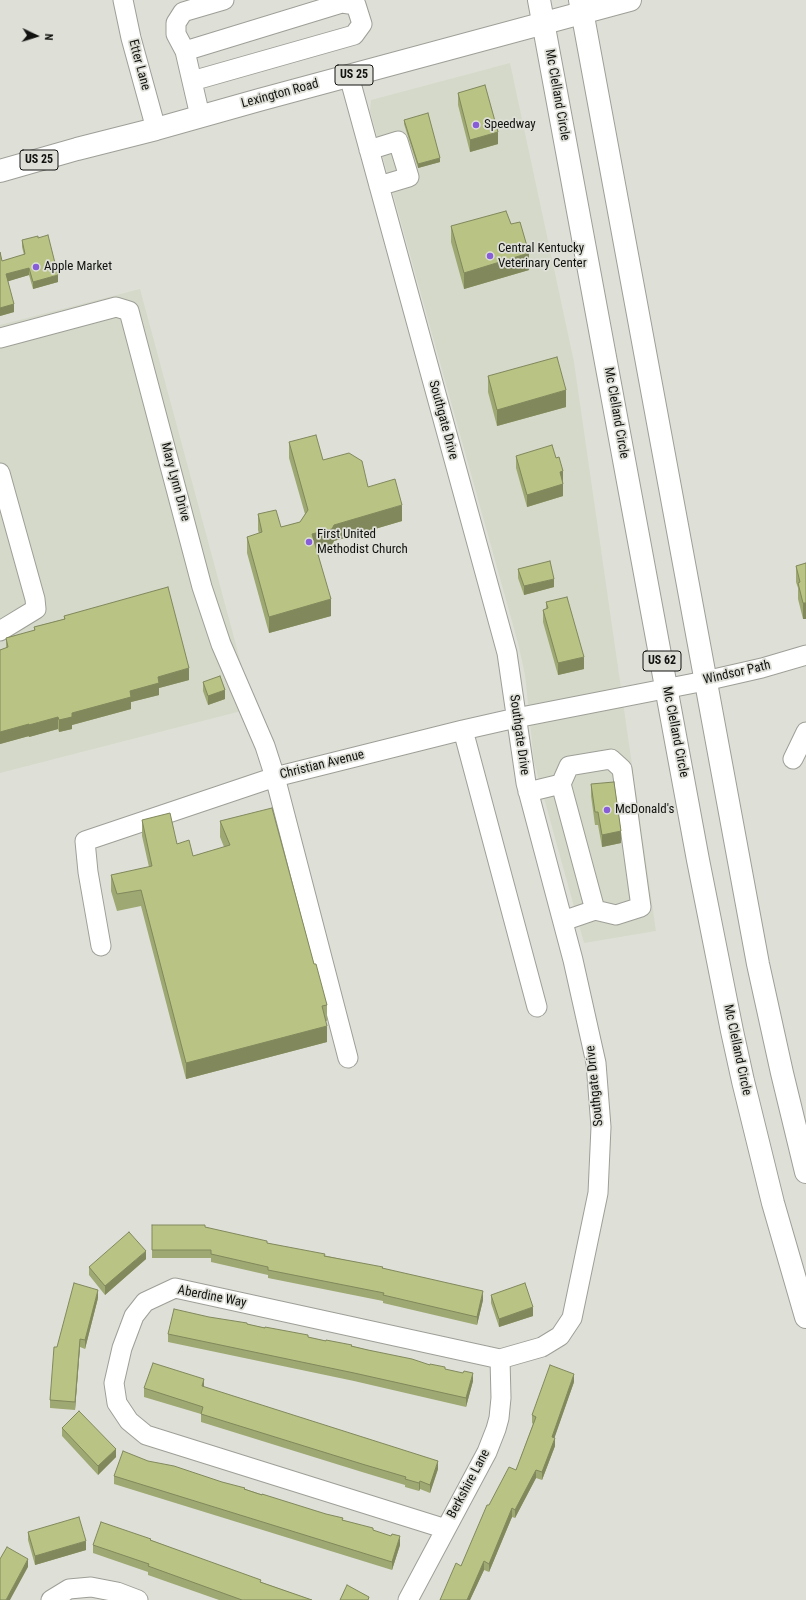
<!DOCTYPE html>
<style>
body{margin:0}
#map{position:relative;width:806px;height:1600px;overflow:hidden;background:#dee0d8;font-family:"Roboto Condensed",sans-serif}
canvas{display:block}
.north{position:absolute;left:16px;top:16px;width:40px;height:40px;-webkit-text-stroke:3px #dee0d8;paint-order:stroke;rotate:94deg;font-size:11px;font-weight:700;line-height:16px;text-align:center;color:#121310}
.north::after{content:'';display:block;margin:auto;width:14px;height:18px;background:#121310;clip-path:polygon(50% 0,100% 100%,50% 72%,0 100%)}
</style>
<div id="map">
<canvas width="806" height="1600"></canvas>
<div class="north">N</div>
</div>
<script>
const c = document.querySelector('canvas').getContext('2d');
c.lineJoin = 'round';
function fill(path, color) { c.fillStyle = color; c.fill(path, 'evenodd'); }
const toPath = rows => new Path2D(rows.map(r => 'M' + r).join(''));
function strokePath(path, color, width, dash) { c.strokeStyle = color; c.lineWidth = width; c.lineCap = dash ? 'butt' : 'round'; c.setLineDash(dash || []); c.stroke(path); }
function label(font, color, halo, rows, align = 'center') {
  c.font = font + ' "Roboto Condensed",sans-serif'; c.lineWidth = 3.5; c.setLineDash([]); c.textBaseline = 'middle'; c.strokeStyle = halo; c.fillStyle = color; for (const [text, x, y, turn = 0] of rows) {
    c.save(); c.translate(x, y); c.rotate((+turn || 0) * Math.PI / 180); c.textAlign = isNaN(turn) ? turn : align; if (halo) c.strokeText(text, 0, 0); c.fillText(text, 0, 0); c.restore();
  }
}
const built = toPath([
 [510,63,574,362,656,931,584,943,534,762,525,675,518,643,370,111,371,100],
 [140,289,253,708,0,773,0,325]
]);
const minor = toPath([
 [123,0,131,38,156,129],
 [185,51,342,3,345,0],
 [349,76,507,653,526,783,573,960,596,1063,601,1127,598,1193,572,1318,560,1336,542,1347,500,1359,175,1288,145,1302,134,1316,122,1348,114,1383,117,1403,129,1421,146,1435,446,1529],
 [192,81,354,35,362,24,356,5,342,3],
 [200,116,185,51,176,34,176,23,183,12,224,0],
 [369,150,398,141,409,177,379,186],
 [0,338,116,307,129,311,202,587,221,644,265,746,275,777,348,1058],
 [0,473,35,599,36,609,0,631],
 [463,730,537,1007],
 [793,759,806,732],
 [561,784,595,910],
 [528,792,561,784,569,766,611,759,622,769,641,907,616,915,595,910,563,921],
 [101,946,88,872,85,841,275,777,463,730,516,718,705,681,762,668,806,655],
 [51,1600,69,1589,91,1587,117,1592,138,1600],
 [408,1600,487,1452,496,1429,499,1418,501,1398,500,1359]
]);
const major = toPath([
 [0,171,77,149,156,129,259,100,630,0]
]);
const highway = toPath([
 [539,0,698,860,732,1031,743,1081,773,1203,806,1317],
 [580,0,758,964,782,1073,806,1172]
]);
const wall = toPath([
 [458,93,498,144,470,152,458,105],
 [404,120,440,162,418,168,404,124],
 [511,224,529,270,464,289,451,242,451,226],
 [22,240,58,282,33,289,29,275,8,281,14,312,0,316,0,252,2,261,24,255,22,247],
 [488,376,566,407,497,426,488,392],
 [289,442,323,460,368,487,402,521,334,541,332,545,317,549,331,616,269,633,247,553,247,537,259,534,258,530,258,514,281,527,300,522,305,514,289,458],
 [516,456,563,484,563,496,527,507,516,468],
 [806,563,806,620,806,619,803,619,798,599,798,588,796,582,796,566],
 [518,569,554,587,524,595,518,578],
 [546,602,584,669,558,675,543,622,543,610,546,609],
 [64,616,189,680,159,688,159,695,131,702,131,709,72,725,72,729,59,732,58,729,29,737,29,736,0,744,0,650,6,648,6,638,34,631,34,627,64,619],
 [203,682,225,699,208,705,203,691],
 [591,784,621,843,602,847,598,825,595,825,591,796],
 [142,820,177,844,193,856,224,847,220,837,220,821,314,964,327,1005,327,1021,326,1021,327,1042,186,1079,141,906,117,911,111,891,111,875,149,867,142,836],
 [152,1225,205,1227,267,1243,383,1268,483,1300,477,1325,383,1303,383,1301,268,1278,268,1275,211,1262,211,1258,152,1258],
 [146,1259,105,1295,89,1275,89,1267],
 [491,1295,533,1316,499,1327,491,1303],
 [98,1298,85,1349,80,1347,75,1410,50,1408,50,1400,57,1347],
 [247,1324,326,1341,352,1346,445,1369,473,1381,466,1407,354,1381,168,1342,168,1334],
 [574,1382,554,1438,555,1446,542,1480,536,1478,515,1518,512,1517,489,1572,484,1570,470,1600,440,1600,461,1566,489,1505,516,1470,533,1424,532,1423,532,1415],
 [204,1387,438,1469,430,1493,420,1489,419,1491,405,1487,405,1485,362,1472,201,1422,201,1414,144,1397,144,1388],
 [62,1428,116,1457,98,1475,62,1436],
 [148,1461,245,1489,343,1520,373,1530,400,1545,392,1570,114,1484,114,1476],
 [28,1532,86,1550,35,1565,28,1540],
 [151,1540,261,1582,312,1600,219,1600,148,1575,148,1572,93,1553,93,1545]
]);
const shadedWall = toPath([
 [498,132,498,144,470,152,470,140],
 [440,158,440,162,418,168,418,164],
 [529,253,529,270,464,289,464,273],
 [29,268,29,275,6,282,6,274],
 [58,275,58,282,33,289,33,282],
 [14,304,14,312,0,316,0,308],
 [566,390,566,407,497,426,497,410],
 [563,471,563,484,560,485,560,472],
 [563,484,563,496,527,507,527,495],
 [402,505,402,521,334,541,332,545,312,550,312,534,334,525],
 [554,579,554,587,524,595,524,586],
 [331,599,331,616,269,633,269,617],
 [803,603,806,603,806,619,803,619],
 [584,657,584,669,558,675,558,663],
 [189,668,189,680,159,688,159,695,131,702,131,709,72,725,72,729,59,732,59,720,72,713,130,691,158,677],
 [225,690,225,699,208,705,208,696],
 [58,717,58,729,29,737,29,725],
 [29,724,29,736,0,744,0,732],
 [621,831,621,843,602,847,602,835],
 [327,1026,327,1042,186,1079,186,1063],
 [146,1251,146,1259,105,1295,105,1286],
 [98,1290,98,1298,85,1349,85,1340],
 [483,1291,483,1300,477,1325,477,1317],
 [533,1307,533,1316,499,1327,499,1319],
 [80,1339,80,1347,75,1410,75,1402],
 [473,1373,473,1381,466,1407,466,1398],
 [574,1374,574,1382,552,1445,552,1437],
 [204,1379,204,1388,202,1386],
 [555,1438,555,1446,542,1480,542,1472],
 [116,1449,116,1457,98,1475,98,1466],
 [438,1461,438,1469,430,1493,430,1485],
 [536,1470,536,1478,515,1518,515,1510],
 [420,1481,420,1489,419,1491,419,1483],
 [512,1508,512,1517,489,1572,489,1564],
 [400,1536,400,1545,392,1570,392,1562],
 [86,1541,86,1550,35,1565,35,1556],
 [28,1559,28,1567,10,1600,6,1600],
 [484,1561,484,1570,470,1600,467,1600]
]);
const building = toPath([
 [485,85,498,132,470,140,458,93,485,85],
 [428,113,440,158,418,164,404,120,428,113],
 [506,211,511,224,520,222,529,253,464,273,451,226,506,211],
 [48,235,58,275,33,282,29,268,6,274,14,304,0,308,0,252,2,261,25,254,22,240,38,236,38,238,48,235],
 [557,357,566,390,497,410,488,376,557,357],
 [316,435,323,460,349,453,362,461,368,487,395,479,402,505,334,525,332,529,312,534,331,599,269,617,247,537,262,532,258,514,276,510,281,527,300,522,308,510,289,442,316,435],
 [552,445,556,458,559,457,563,471,560,472,563,484,527,495,516,456,552,445],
 [550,561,554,579,524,586,518,569,550,561],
 [806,563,806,604,806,603,803,603,798,583,800,582,796,566,806,563],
 [168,587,189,668,158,677,159,683,130,691,131,697,72,713,72,717,59,720,58,717,29,725,29,724,0,732,0,650,8,647,6,638,35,630,34,627,65,619,64,616,168,587],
 [567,597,584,657,558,663,543,610,548,608,546,602,567,597],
 [220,676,225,690,208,696,203,682,220,676],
 [614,782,621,831,602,835,598,812,595,812,591,784,614,782],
 [272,808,314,964,316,964,327,1005,322,1006,327,1026,186,1063,141,890,117,894,111,875,152,866,142,820,170,813,177,844,189,840,193,856,230,845,220,821,272,808],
 [152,1225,205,1225,205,1227,267,1241,267,1243,325,1254,324,1256,383,1267,382,1268,483,1291,477,1317,383,1295,384,1293,268,1270,268,1267,211,1254,211,1250,152,1250,152,1225],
 [129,1232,146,1251,105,1286,89,1267,129,1232],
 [74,1283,98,1290,85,1340,80,1339,75,1402,50,1400,54,1347,57,1347,74,1283],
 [525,1283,533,1307,499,1319,491,1295,525,1283],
 [174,1309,209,1317,247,1323,247,1324,265,1328,265,1327,308,1335,308,1337,326,1341,326,1340,352,1345,351,1346,368,1350,412,1359,430,1365,430,1364,445,1367,445,1369,463,1373,464,1371,473,1373,466,1398,354,1373,168,1334,174,1309],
 [153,1363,204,1379,202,1386,438,1461,430,1485,420,1481,419,1483,405,1479,406,1477,362,1464,201,1414,203,1407,144,1388,153,1363],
 [550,1365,574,1374,552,1437,555,1438,542,1472,536,1470,515,1510,512,1508,489,1564,484,1561,467,1600,440,1600,456,1563,461,1566,487,1505,489,1505,509,1467,516,1470,536,1417,532,1415,550,1365],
 [79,1411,116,1449,98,1466,62,1428,79,1411],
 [123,1451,148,1461,174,1466,222,1482,245,1488,244,1489,262,1495,262,1494,326,1514,343,1518,342,1520,373,1528,373,1530,391,1536,392,1534,400,1536,392,1562,114,1476,123,1451],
 [79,1517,86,1541,35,1556,28,1532,79,1517],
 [101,1522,151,1539,150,1540,261,1580,260,1582,312,1600,242,1600,148,1566,149,1564,93,1545,101,1522],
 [7,1547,28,1559,6,1600,0,1600,0,1559,7,1547],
 [347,1585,369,1597,368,1600,340,1600,347,1585]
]);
const markers = [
 [476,125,4,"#885ed8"],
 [490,256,4,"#885ed8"],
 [36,267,4,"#885ed8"],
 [309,542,4,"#885ed8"],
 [607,810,4,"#885ed8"]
];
const shields = [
 [354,75,38],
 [39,160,38],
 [662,661,38]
];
const shieldNames = [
 ["US 25",354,75],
 ["US 25",39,160],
 ["US 62",662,661]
];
const streetNames = [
 ["Etter Lane",139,65,75],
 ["Lexington Road",280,94,-15],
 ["Mc Clelland Circle",557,95,80],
 ["Mc Clelland Circle",616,413,80],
 ["Southgate Drive",443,420,75],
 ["Mary Lynn Drive",175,482,75],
 ["Windsor Path",737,673,-13],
 ["Mc Clelland Circle",675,732,79],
 ["Southgate Drive",519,735,82],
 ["Christian Avenue",322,765,-14],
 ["Mc Clelland Circle",737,1050,78],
 ["Southgate Drive",595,1086,-96],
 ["Aberdine Way",212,1297,11],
 ["Berkshire Lane",469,1484,-62]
];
const poiNames = [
 ["Speedway",484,125],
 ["Central Kentucky",498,249],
 ["Veterinary Center",498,264],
 ["Apple Market",44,267],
 ["First United",317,535],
 ["Methodist Church",317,550],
 ["McDonald's",615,810]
];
fill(built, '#d5d9c9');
strokePath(minor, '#9d9f97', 21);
strokePath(major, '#9d9f97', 24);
strokePath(highway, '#9d9f97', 24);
strokePath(minor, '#fff', 19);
strokePath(major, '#fff', 22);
strokePath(highway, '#fff', 22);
fill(wall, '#9ea872');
fill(shadedWall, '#81885c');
fill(building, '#b8c384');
strokePath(building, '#81885c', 1);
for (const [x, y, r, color] of markers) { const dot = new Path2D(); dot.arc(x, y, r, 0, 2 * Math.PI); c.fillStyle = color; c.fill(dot); strokePath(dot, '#dee0d8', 1.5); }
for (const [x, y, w] of shields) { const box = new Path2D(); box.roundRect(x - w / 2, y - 10, w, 20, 3); c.fillStyle = '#dee0d8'; c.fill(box); strokePath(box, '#121310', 1); }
label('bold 12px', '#121310', null, shieldNames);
label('13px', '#121310', '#dee0d8', streetNames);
label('13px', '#121310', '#dee0d8', poiNames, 'left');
</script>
